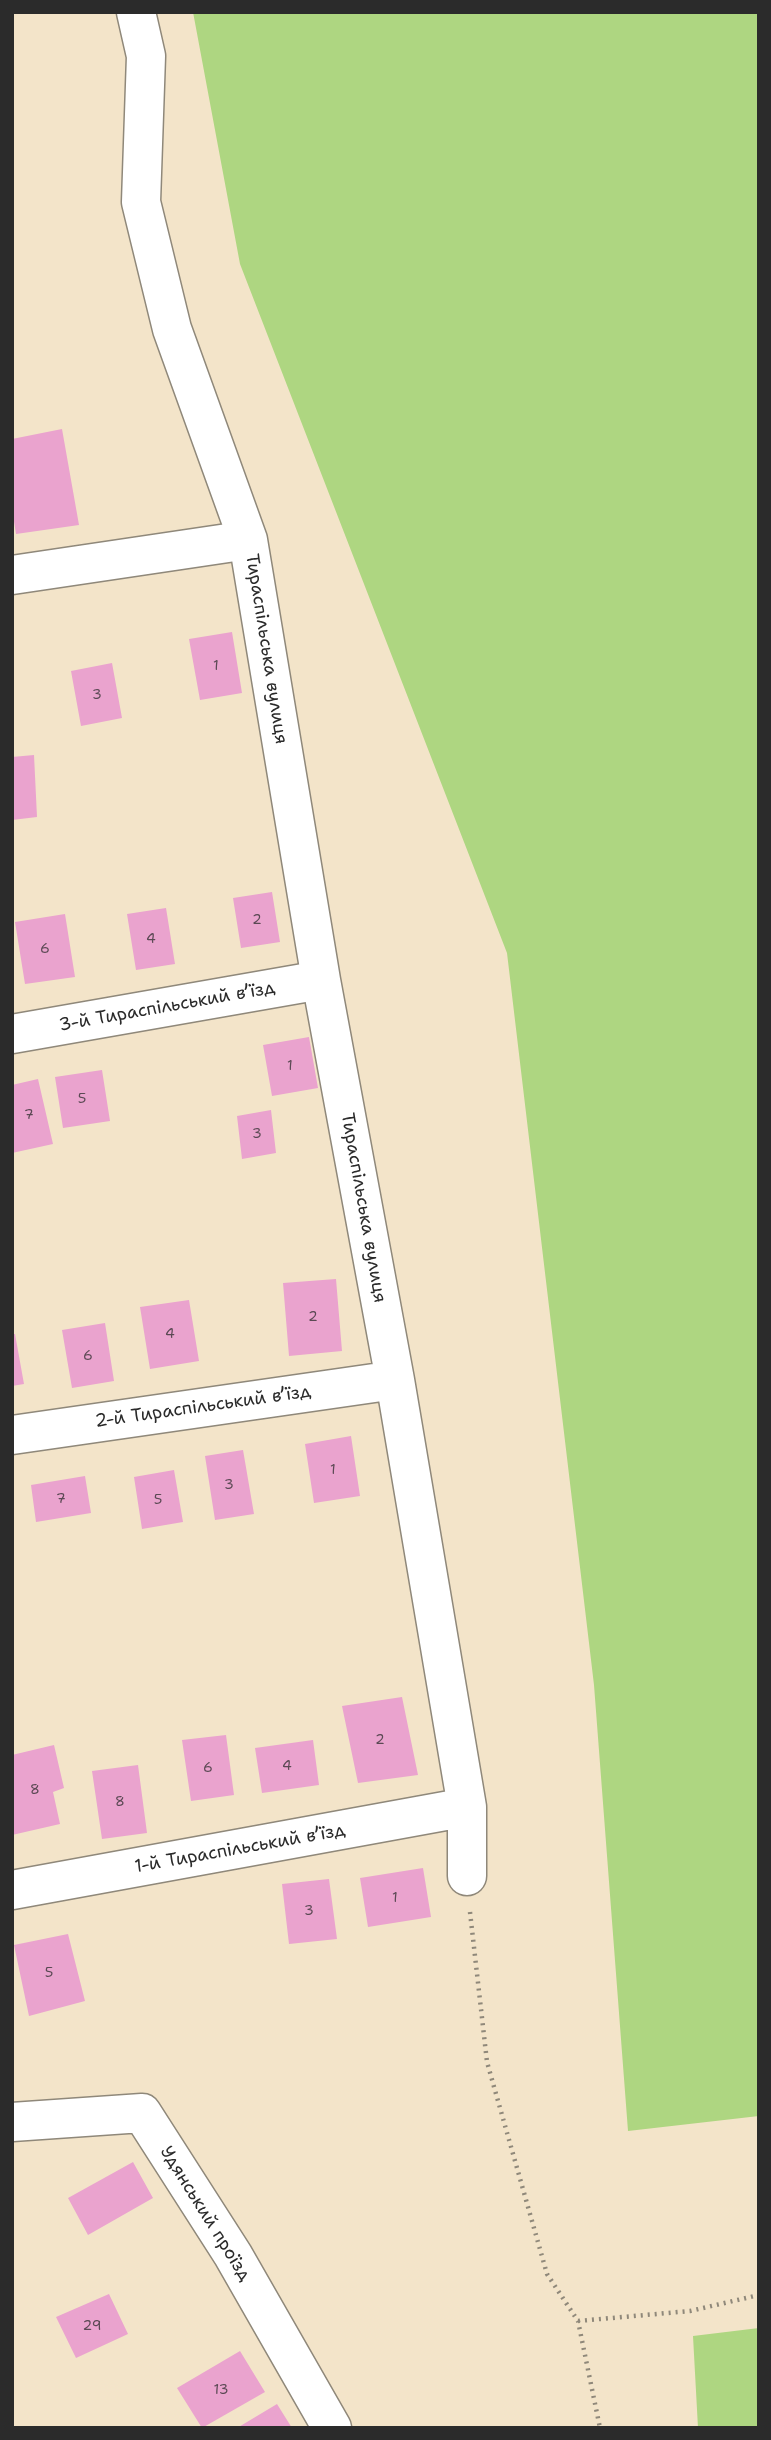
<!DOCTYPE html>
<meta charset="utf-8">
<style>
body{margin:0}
#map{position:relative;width:771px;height:2440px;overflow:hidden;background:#f3e4c9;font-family:"Shantell Sans",sans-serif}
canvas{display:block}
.frame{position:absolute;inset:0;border:14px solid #2b2b2b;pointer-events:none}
</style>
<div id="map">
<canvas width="771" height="2440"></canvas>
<div class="frame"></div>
</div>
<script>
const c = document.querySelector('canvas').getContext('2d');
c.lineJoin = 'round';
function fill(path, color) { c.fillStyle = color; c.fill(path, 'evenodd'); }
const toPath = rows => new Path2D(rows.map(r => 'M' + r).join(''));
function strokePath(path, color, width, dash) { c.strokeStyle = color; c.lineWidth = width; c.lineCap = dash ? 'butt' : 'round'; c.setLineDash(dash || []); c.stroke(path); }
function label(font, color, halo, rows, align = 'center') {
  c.font = font + ' "Shantell Sans",sans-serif'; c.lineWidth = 6; c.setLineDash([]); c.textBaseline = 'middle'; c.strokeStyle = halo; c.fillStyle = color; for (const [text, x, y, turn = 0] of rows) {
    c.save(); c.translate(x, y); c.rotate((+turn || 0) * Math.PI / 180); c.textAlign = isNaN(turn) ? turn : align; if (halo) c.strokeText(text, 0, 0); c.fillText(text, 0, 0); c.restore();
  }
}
const green = toPath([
 [193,12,759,12,759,2116,628,2131,594,1685,507,953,240,264],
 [759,2328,759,2426,698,2428,693,2336]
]);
const building = toPath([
 [62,429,79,525,16,534,12,509,12,439],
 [232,632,242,693,200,700,189,639],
 [112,663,122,718,81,726,71,671],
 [34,755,37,817,12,820,12,757],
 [272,892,280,942,241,948,233,898],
 [166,908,175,964,136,970,127,914],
 [65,914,75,977,25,984,15,922],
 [309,1037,318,1088,272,1096,263,1045],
 [102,1070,110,1121,63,1128,55,1077],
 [38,1079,53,1144,12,1153,12,1085],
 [271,1110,276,1153,242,1159,237,1116],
 [336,1279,342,1351,289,1356,283,1283],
 [189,1300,199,1361,150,1369,140,1307],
 [105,1323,114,1381,72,1388,62,1330],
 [12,1334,15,1334,24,1384,12,1386],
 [351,1436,360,1496,314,1503,305,1444],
 [243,1450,254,1514,215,1520,205,1456],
 [174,1470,183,1522,142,1529,134,1477],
 [85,1476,91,1513,36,1522,31,1485],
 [402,1697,418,1775,358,1783,342,1706],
 [226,1735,234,1795,191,1801,182,1740],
 [313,1740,319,1785,262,1793,255,1748],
 [54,1745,64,1788,53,1792,60,1824,12,1835,12,1755],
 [138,1765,147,1833,102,1839,92,1771],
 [423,1868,431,1917,368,1927,360,1878],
 [329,1879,337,1939,289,1944,282,1884],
 [68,1934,85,2001,29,2016,14,1945],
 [133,2162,153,2198,88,2235,68,2198],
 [109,2294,128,2334,76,2358,56,2317],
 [240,2351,265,2392,202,2428,177,2388],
 [277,2404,292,2428,237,2428]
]);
const path = toPath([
 [470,1912,487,2062,547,2274,578,2321,600,2428],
 [578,2321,690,2311,759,2295]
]);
const minor = toPath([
 [136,12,146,56,141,202,172,329,248,540,321,980,395,1380,467,1807,467,1876],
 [12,575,248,540],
 [12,1034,321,980],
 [12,1435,395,1380],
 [12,1890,467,1807],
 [12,2122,142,2113,233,2255,332,2428]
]);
const numberNames = [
 ["1",216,666],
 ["3",97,695],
 ["2",257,920],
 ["4",151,939],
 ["6",45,949],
 ["1",290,1066],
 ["5",82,1099],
 ["7",29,1115],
 ["3",257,1134],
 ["2",313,1317],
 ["4",170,1334],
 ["6",88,1356],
 ["1",333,1470],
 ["3",229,1485],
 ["7",61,1499],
 ["5",158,1500],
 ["2",380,1740],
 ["4",287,1766],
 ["6",208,1768],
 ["8",35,1790],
 ["8",120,1802],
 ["1",395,1898],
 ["3",309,1911],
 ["5",49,1973],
 ["29",92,2326],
 ["13",221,2390]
];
const streetNames = [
 ["Тираспільська вулиця",266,649,81],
 ["3-й Тираспільський в’їзд",167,1007,-10],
 ["Тираспільська вулиця",363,1208,80],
 ["2-й Тираспільський в’їзд",203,1407,-8],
 ["1-й Тираспільський в’їзд",240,1849,-10],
 ["Удянський проїзд",205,2214,58]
];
fill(green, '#aed681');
fill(building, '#eaa3ce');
strokePath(minor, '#8f887a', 41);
strokePath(path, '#8f887a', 4.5, [2, 5]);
strokePath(minor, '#fff', 38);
label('14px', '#5b4954', null, numberNames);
label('18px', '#2b2b2b', '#fff', streetNames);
</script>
